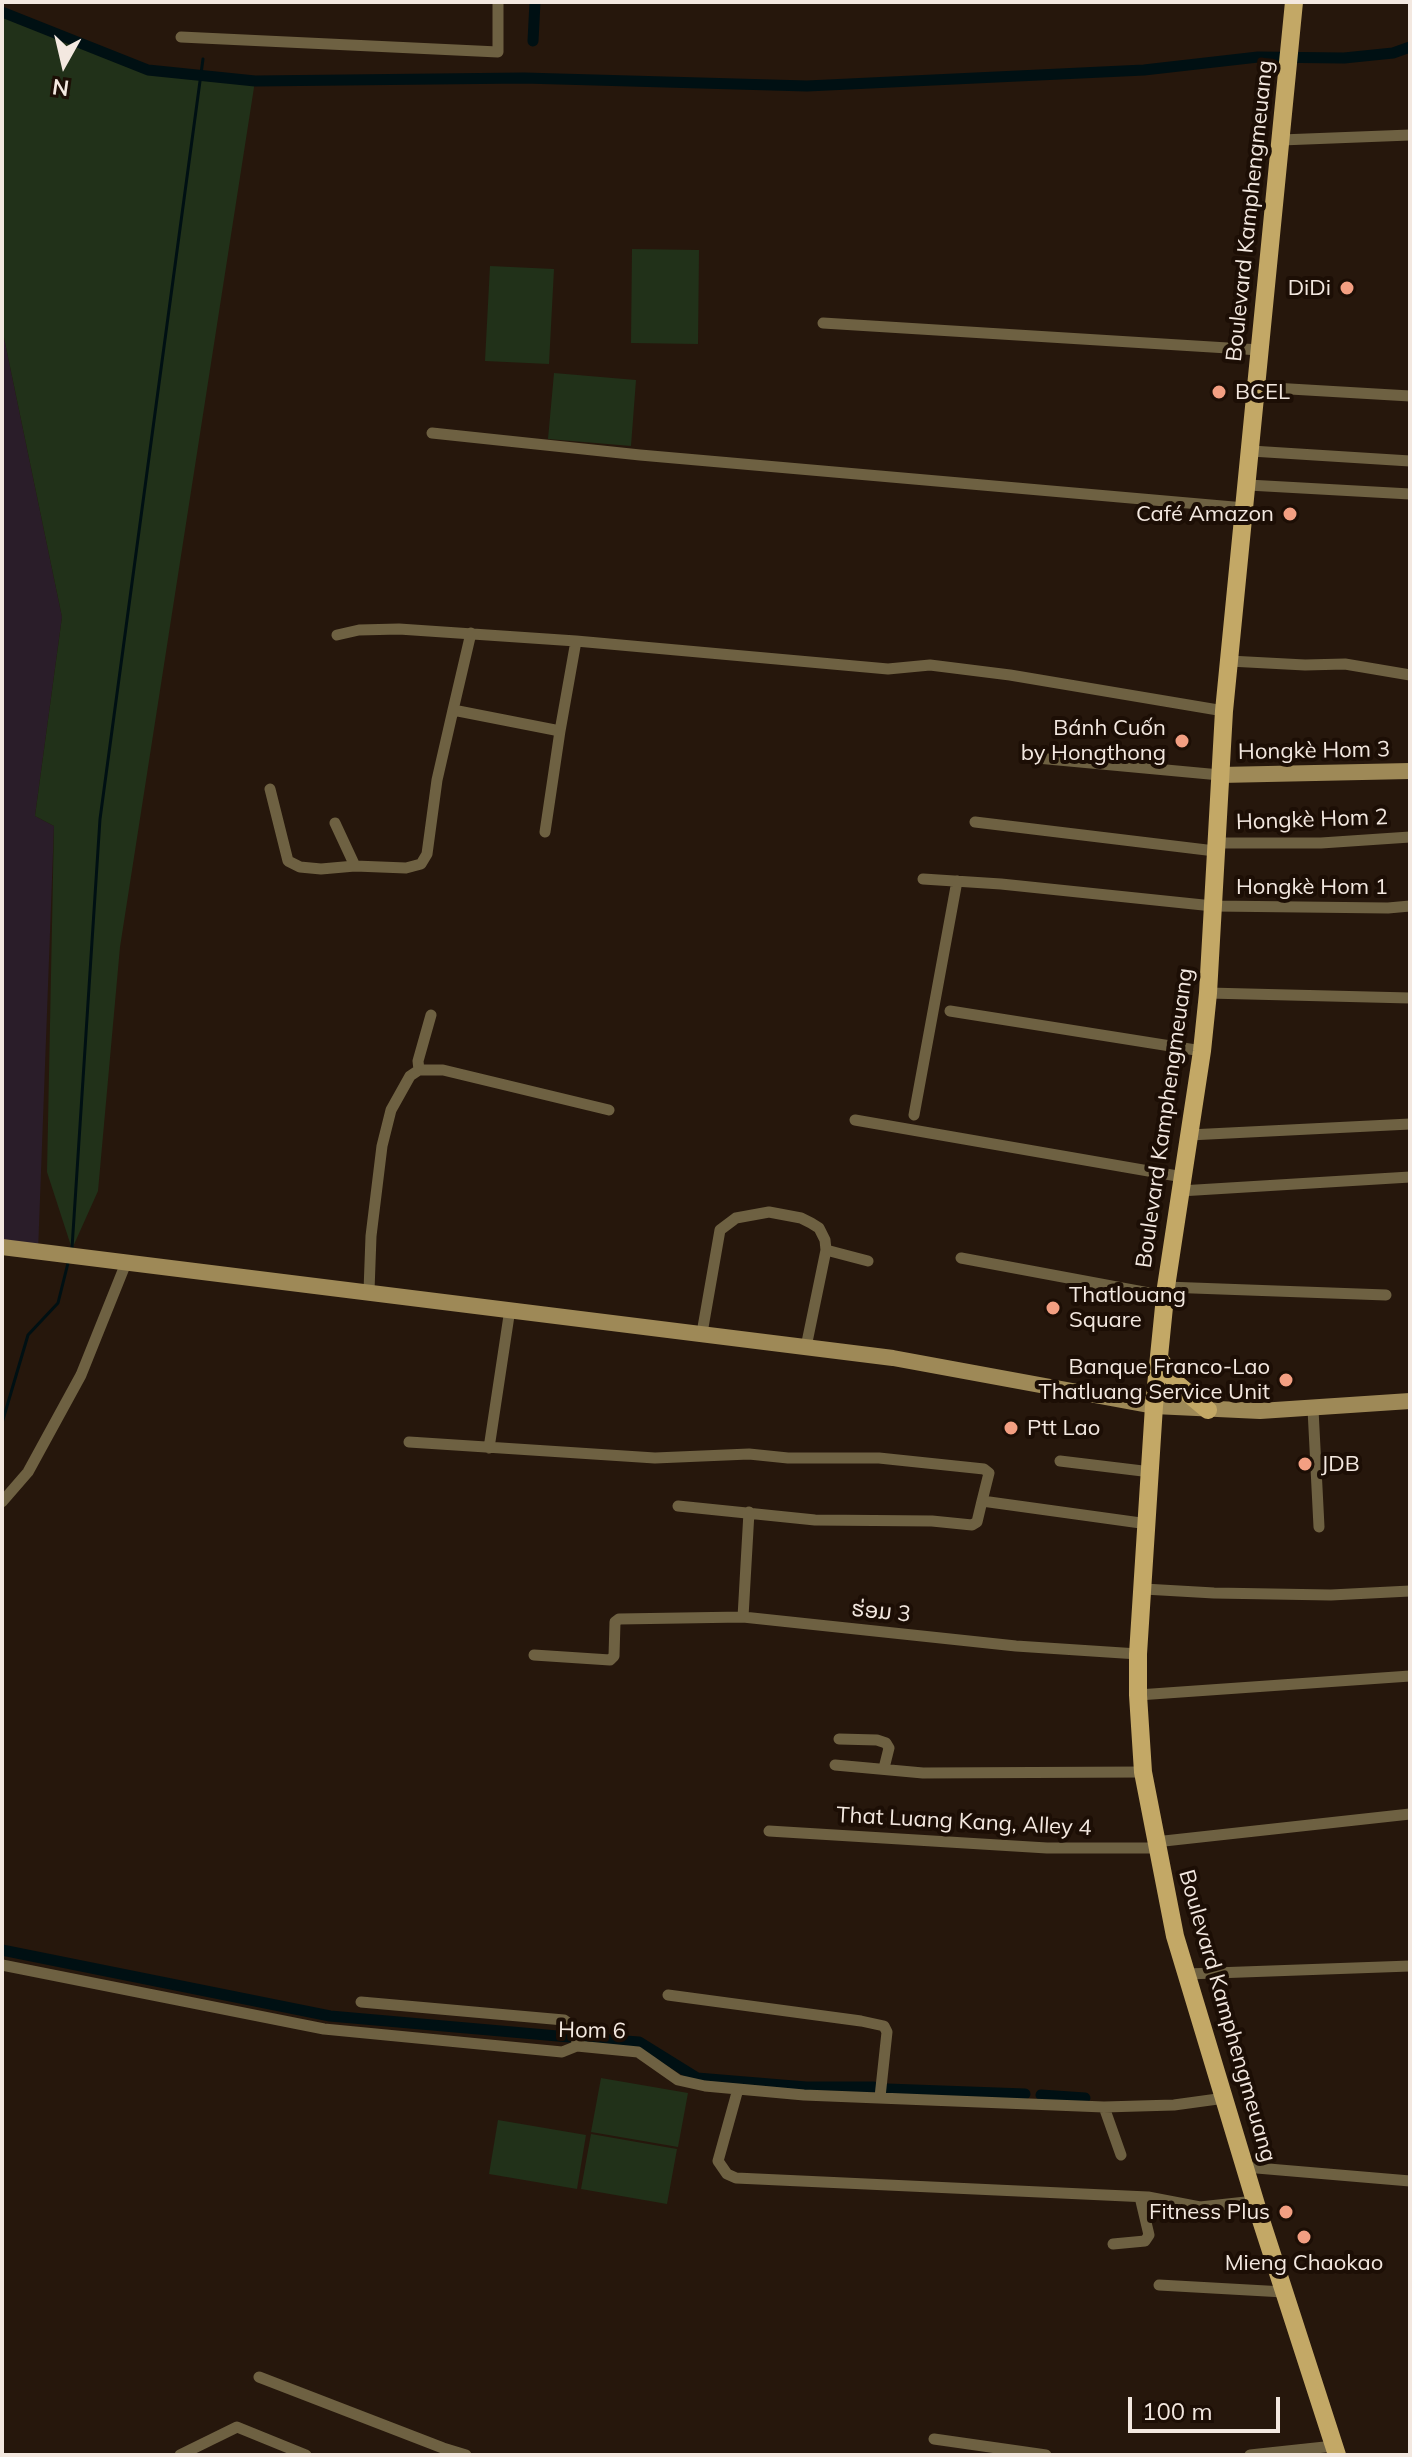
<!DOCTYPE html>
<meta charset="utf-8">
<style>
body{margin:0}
#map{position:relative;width:1412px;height:2457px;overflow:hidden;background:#26170c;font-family:Mulish,sans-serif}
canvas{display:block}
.frame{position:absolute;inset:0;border:4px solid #f3e8e0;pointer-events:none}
.north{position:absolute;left:24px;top:24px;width:80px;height:80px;-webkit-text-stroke:6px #1c0e05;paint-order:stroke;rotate:188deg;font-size:22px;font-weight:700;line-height:32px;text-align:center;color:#f3e8e0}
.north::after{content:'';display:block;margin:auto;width:28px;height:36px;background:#f3e8e0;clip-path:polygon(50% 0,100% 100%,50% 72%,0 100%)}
.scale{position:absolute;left:1128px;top:2397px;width:152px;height:36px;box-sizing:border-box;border:4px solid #f3e8e0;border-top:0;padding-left:10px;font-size:24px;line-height:28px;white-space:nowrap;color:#f3e8e0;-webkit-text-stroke:6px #1c0e05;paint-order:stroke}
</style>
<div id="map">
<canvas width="1412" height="2457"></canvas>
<div class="frame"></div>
<div class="north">N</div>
<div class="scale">100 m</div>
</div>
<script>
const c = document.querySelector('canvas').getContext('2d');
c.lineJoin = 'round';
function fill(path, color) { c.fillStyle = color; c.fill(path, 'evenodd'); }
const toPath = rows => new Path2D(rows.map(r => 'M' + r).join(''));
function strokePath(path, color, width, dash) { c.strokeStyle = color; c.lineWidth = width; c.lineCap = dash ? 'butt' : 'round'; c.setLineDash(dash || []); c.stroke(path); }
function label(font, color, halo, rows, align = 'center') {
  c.font = font + ' Mulish,"Noto Sans Lao",sans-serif'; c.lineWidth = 8; c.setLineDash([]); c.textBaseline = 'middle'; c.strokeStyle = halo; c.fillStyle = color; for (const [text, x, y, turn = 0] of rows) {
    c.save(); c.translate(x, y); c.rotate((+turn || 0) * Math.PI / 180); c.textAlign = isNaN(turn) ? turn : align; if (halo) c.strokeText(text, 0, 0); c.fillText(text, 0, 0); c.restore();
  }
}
const industrial = toPath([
 [2,328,62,617,35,816,54,826,38,1252,2,1247]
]);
const green = toPath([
 [2,12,148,70,255,81,120,947,98,1191,72,1249,47,1172,54,826,35,816,62,617,2,328],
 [632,249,699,250,698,344,631,343],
 [490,266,554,269,549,364,485,361],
 [554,373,636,380,631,446,548,439],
 [601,2078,688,2093,678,2147,591,2132],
 [498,2120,586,2135,577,2189,489,2174],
 [591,2134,677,2149,667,2204,581,2189]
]);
const stream = toPath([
 [72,1248,100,819,203,59],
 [2,1423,28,1335,58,1303,69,1259]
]);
const canal = toPath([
 [2,12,148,70,255,81,524,78,807,86,1144,70,1258,57,1344,58,1393,53,1410,47],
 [533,41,535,2],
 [2,1950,330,2016,569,2037],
 [585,2038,639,2042,697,2078,806,2087,874,2087],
 [887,2089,1025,2094],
 [1041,2095,1085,2098]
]);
const street = toPath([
 [181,37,498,52,498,2],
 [1281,140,1410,135],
 [823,323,1260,350],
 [1256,387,1410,396],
 [432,433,640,455,1245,508],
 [1251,451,1410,461],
 [1248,485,1410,494],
 [337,635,359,630,399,629,576,641],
 [1229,661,1305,665,1345,664,1410,675],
 [453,710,471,633],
 [1037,758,1220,775],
 [270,789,288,861,300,867,321,869,355,866],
 [975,822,1215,851],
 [335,823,355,866,406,868,421,864,427,854,437,780,453,710,560,731,576,641,888,669,930,665,1010,675,1224,711],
 [545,832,560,731],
 [1215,843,1321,843,1410,837],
 [923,879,1001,884,1213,906,1388,908,1410,906],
 [1208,993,1410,998],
 [950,1011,1202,1051],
 [419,1070,418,1061,431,1015],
 [914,1115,957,881],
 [855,1120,1183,1177],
 [1189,1135,1410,1124],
 [1180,1191,1410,1177],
 [826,1250,868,1261],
 [961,1258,1165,1296],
 [1166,1287,1386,1295],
 [369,1291,371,1236,382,1146,391,1110,410,1076,419,1070,443,1070,609,1110],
 [702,1333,720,1230,736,1218,769,1212,801,1218,811,1223,819,1228,825,1240,826,1250,806,1347],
 [1313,1409,1319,1527],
 [409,1442,655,1458,749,1454,788,1458,879,1458,984,1469,989,1473,982,1501,1148,1524],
 [489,1448,510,1309],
 [1060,1461,1151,1472],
 [2,1502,28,1472,81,1375,126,1263],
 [678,1506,815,1520,932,1521,972,1525,977,1522,982,1501],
 [1144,1589,1214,1593,1331,1595,1410,1591],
 [743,1617,749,1512],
 [534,1655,610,1660,614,1656,615,1622,619,1619,743,1617,1016,1646,1138,1654],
 [1138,1695,1410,1676],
 [839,1739,877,1740,886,1743,889,1748,884,1768],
 [835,1765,923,1773,1143,1772],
 [769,1831,1047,1848,1156,1848],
 [1155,1842,1410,1814],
 [2,1965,324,2029,562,2052,577,2046,638,2052,678,2080,705,2086,804,2095,1104,2107,1174,2105,1225,2098],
 [1187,1974,1410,1966],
 [668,1995,861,2021,884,2026,887,2032,880,2097],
 [361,2002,564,2020,576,2029,577,2046],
 [738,2089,718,2161,727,2174,736,2178,1148,2197,1200,2207,1255,2201],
 [1104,2107,1121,2155],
 [1245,2167,1410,2181],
 [1113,2244,1145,2241,1149,2235,1140,2197],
 [1159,2285,1284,2292],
 [259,2377,443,2448,466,2455],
 [934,2439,1046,2455],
 [180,2455,237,2427,306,2455],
 [1250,2455,1334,2446]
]);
const secondary = toPath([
 [1220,775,1410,771],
 [2,1247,893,1358,1154,1406,1260,1411,1410,1401]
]);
const primary = toPath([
 [1294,2,1224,711,1208,993,1202,1051,1166,1287,1154,1406,1138,1654,1138,1695,1143,1772,1175,1936,1258,2211,1337,2455],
 [1159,1358,1177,1384,1208,1410]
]);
const markers = [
 [1347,288,8,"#f39f82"],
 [1219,392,8,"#f39f82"],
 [1290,514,8,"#f39f82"],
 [1182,741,8,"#f39f82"],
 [1053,1308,8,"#f39f82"],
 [1286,1380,8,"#f39f82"],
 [1011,1428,8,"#f39f82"],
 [1305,1464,8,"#f39f82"],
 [1286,2212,8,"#f39f82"],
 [1304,2237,8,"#f39f82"]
];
const streetNames = [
 ["Boulevard Kamphengmeuang",1250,211,-84],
 ["Hongkè Hom 3",1314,751,-1],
 ["Hongkè Hom 2",1312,820,-2],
 ["Hongkè Hom 1",1312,887],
 ["Boulevard Kamphengmeuang",1165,1118,-82],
 ["ຮ່ອມ 3",881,1612,6],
 ["That Luang Kang, Alley 4",964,1822,3],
 ["Boulevard Kamphengmeuang",1227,2016,74],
 ["Hom 6",592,2031,1]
];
const poiNames = [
 ["DiDi",1331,288],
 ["BCEL",1235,392,"left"],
 ["Café Amazon",1274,514],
 ["Bánh Cuốn",1166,728],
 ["by Hongthong",1166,753],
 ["Thatlouang",1069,1295,"left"],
 ["Square",1069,1320,"left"],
 ["Banque Franco-Lao",1270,1367],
 ["Thatluang Service Unit",1270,1392],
 ["Ptt Lao",1027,1428,"left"],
 ["JDB",1321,1464,"left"],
 ["Fitness Plus",1270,2212],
 ["Mieng Chaokao",1304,2263,"center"]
];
fill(industrial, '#2a1d29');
fill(green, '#213119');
strokePath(stream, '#001013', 3);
strokePath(canal, '#001013', 11);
strokePath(street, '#6e6142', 11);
strokePath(secondary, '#9e8957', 16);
strokePath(primary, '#c3a866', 18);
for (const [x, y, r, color] of markers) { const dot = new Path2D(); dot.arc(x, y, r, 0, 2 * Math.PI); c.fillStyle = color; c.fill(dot); strokePath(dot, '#1c0e05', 3); }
label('22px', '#f3e8e0', '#1c0e05', streetNames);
label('22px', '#f3e8e0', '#1c0e05', poiNames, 'right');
</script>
